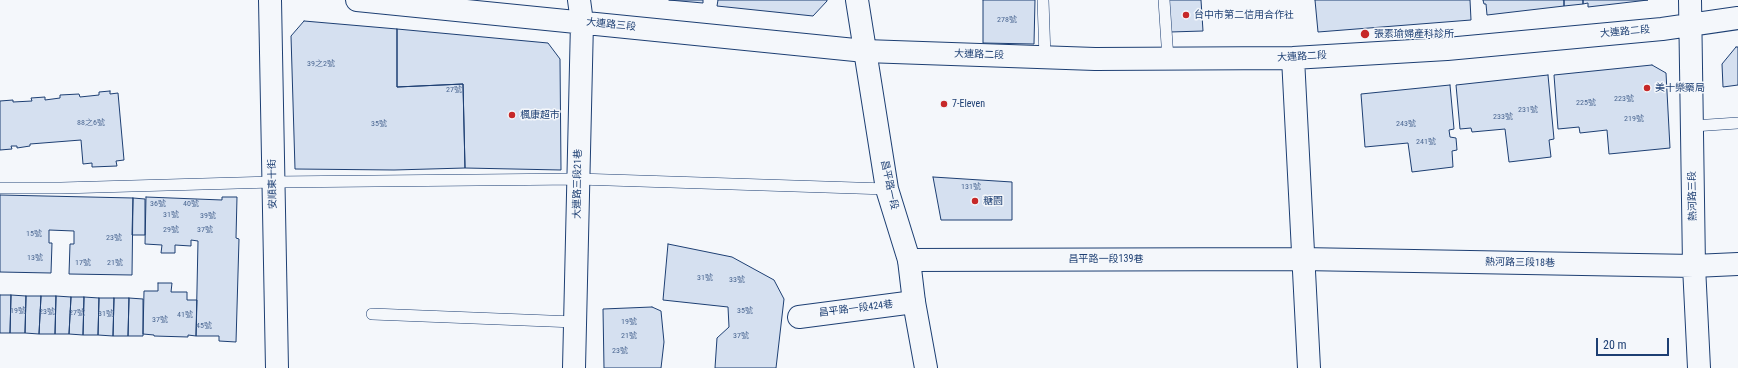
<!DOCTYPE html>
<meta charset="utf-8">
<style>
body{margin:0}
#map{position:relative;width:1738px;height:368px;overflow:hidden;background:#f4f7fb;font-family:"Roboto Condensed",sans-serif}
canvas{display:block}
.scale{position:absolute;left:1596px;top:338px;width:73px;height:18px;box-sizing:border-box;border:2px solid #1d3f73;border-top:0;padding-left:5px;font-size:12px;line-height:14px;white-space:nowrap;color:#1d3f73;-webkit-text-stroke:3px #f4f7fb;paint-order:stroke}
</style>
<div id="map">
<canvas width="1738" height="368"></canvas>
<div class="scale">20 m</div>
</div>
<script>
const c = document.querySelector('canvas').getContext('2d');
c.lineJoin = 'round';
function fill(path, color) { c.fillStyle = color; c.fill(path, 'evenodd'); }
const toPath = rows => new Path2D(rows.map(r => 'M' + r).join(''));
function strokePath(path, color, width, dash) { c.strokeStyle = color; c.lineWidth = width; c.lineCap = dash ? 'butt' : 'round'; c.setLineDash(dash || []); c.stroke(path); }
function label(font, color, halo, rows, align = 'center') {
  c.font = font + ' "Roboto Condensed","Noto Sans TC",sans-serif'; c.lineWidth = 3; c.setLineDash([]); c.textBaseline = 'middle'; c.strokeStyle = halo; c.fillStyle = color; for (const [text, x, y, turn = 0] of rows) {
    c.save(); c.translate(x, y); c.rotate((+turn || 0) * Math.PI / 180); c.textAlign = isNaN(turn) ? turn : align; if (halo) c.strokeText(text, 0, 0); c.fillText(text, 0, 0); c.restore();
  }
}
const building = toPath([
 [669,0,703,0,703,3,669,0],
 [718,0,827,0,827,1,813,16,717,6,718,0],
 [983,0,1035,0,1034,44,983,43,983,0],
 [1168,0,1201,0,1203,31,1170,32,1168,0],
 [1315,0,1470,0,1471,20,1318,32,1315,0],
 [1483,0,1564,0,1564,6,1487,15,1486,4,1484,4,1483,0],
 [1564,0,1583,0,1583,4,1564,6,1564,0],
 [1583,0,1648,0,1588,7,1588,3,1583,4,1583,0],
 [304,21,397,29,397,87,463,84,465,168,394,170,295,169,291,36,304,21],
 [397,29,548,43,560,59,561,170,465,168,463,84,397,87,397,29],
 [1736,47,1738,47,1738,85,1723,87,1722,64,1736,47],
 [1652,65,1666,73,1670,148,1609,154,1607,130,1580,133,1579,127,1558,129,1554,75,1652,65],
 [1548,75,1554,139,1549,140,1551,157,1509,162,1505,129,1472,132,1471,128,1460,129,1456,85,1548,75],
 [1450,85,1454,129,1449,130,1450,137,1456,138,1457,150,1452,151,1453,167,1412,172,1408,143,1365,147,1361,94,1450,85],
 [110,91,110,94,118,93,124,160,116,161,117,166,92,167,92,163,83,164,81,140,30,144,30,146,17,148,17,146,11,146,12,149,0,150,0,101,13,100,13,102,32,101,31,98,45,97,45,100,60,98,60,95,79,94,80,97,99,95,99,92,110,91],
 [933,177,1012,182,1012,220,941,220,933,177],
 [0,195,133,198,132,275,69,274,70,244,74,244,74,231,49,230,49,243,52,243,51,273,0,272,0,195],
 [146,197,222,200,222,197,237,197,236,238,239,239,236,342,219,341,219,336,196,336,198,241,191,240,191,246,175,245,175,253,161,253,162,245,145,244,146,197],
 [133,198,145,199,145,235,132,235,133,198],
 [668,244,732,257,774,280,784,299,776,368,715,368,717,338,729,327,728,307,663,300,668,244],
 [158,283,172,283,171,292,187,292,187,300,197,300,196,336,188,335,188,337,154,336,154,335,143,334,144,291,158,291,158,283],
 [0,295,11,295,10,333,0,333,0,295],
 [11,295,26,296,25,333,10,333,11,295],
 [26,296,41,296,39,334,25,333,26,296],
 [41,296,56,296,55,334,39,334,41,296],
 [56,296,71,297,69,334,55,334,56,296],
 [71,297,84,297,83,335,69,334,71,297],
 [84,297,99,298,98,335,83,335,84,297],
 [99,298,114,298,113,336,98,335,99,298],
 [114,298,129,298,128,336,113,336,114,298],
 [129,298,143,299,143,336,128,336,129,298],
 [652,307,661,311,664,342,661,368,604,368,603,309,652,307]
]);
const service = toPath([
 [1043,0,1045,57],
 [1164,0,1168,59],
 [1693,126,1738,123],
 [0,188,61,188,273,182,578,179,887,189],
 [372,314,575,322]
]);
const minor = toPath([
 [270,0,277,368],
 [357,0,865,51,1095,59,1293,58,1447,49,1662,29,1738,18],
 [1690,0,1694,266,1699,368],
 [1293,58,1309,368],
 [909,260,1302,259,1694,266,1738,264],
 [799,317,914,302],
 [574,368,582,22,579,0]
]);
const tertiary = toPath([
 [857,0,887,189,909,260,914,302,926,368]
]);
const markers = [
 [1186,15,4,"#c62828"],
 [1365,34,5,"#c62828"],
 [1647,88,4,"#c62828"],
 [944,104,4,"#c62828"],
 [512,115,4,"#c62828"],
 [975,201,4,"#c62828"]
];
const numberNames = [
 ["278號",1007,20],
 ["39之2號",321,64],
 ["27號",454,90],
 ["223號",1624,99],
 ["225號",1586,103],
 ["231號",1528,110],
 ["233號",1503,117],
 ["219號",1634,119],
 ["88之6號",91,123],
 ["35號",379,124],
 ["243號",1406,124],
 ["241號",1426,142],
 ["131號",971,187],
 ["36號",158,204],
 ["40號",191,204],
 ["31號",171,215],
 ["39號",208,216],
 ["29號",171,230],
 ["37號",205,230],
 ["15號",34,234],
 ["23號",114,238],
 ["13號",35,258],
 ["17號",83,263],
 ["21號",115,263],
 ["31號",705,278],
 ["33號",737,280],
 ["19號",18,311],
 ["35號",745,311],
 ["23號",47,312],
 ["27號",77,313],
 ["31號",106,314],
 ["41號",185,315],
 ["37號",160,320],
 ["19號",629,322],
 ["45號",204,326],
 ["21號",629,336],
 ["37號",741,336],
 ["23號",620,351]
];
const poiNames = [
 ["台中市第二信用合作社",1194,15],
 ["張素瑜婦產科診所",1374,34],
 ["美十樂藥局",1655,88],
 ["7-Eleven",952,104],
 ["楓康超市",520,115],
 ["糖園",983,201]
];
const streetNames = [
 ["大連路三段",611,25,6],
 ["大連路二段",1625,32,-5],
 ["大連路二段",979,55,2],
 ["大連路二段",1302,57,-3],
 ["安順東十街",273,184,-91],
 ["大連路三段21巷",578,184,-89],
 ["昌平路一段",889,185,78],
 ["熱河路三段",1693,196,-91],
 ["昌平路一段139巷",1106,259],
 ["熱河路三段18巷",1520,263,1],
 ["昌平路一段424巷",856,309,-7]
];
fill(building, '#d5e0f0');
strokePath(building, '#1d3f73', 1);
strokePath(service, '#1d3f73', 12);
strokePath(minor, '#1d3f73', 24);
strokePath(tertiary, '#1d3f73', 24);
strokePath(service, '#f4f7fb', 11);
strokePath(minor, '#f4f7fb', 22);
strokePath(tertiary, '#f4f7fb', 22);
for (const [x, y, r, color] of markers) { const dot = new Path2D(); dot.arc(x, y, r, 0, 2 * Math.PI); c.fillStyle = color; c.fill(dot); strokePath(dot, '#f4f7fb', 1.5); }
label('8px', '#4b6792', null, numberNames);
label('10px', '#1d3f73', '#f4f7fb', poiNames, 'left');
label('10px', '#1d3f73', '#f4f7fb', streetNames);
</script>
